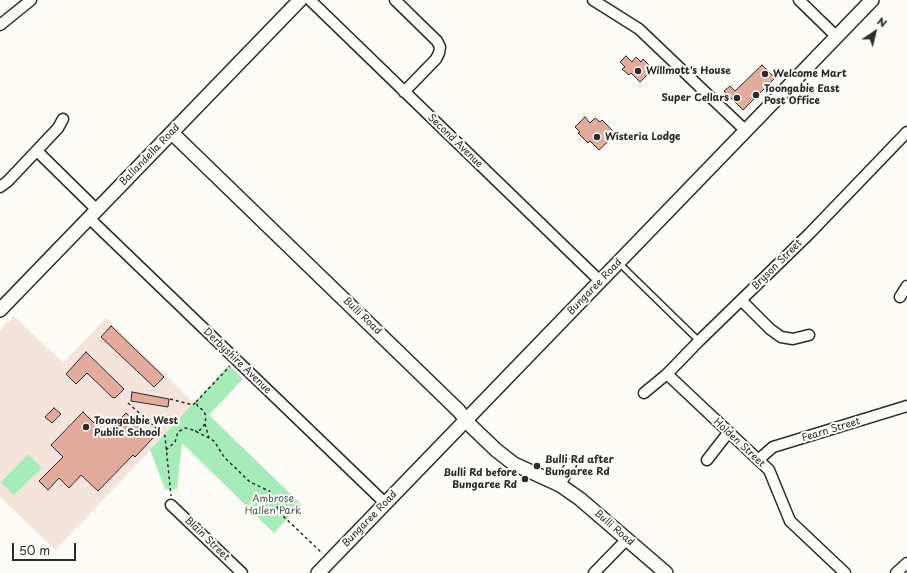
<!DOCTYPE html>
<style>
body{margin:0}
#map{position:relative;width:907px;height:573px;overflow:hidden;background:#fdfcf7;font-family:"Playpen Sans",sans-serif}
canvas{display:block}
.north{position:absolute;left:855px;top:12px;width:40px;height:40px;-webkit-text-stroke:3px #fdfcf7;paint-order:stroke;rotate:35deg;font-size:11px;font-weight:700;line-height:16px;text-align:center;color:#2b2b2b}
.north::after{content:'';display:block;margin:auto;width:14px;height:18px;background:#2b2b2b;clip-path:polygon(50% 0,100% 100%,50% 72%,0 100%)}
.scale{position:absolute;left:12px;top:543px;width:64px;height:18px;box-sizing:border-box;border:2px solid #2b2b2b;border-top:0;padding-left:5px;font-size:12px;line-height:14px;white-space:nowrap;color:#2b2b2b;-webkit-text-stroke:3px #fdfcf7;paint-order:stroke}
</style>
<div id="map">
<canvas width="907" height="573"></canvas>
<div class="north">N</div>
<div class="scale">50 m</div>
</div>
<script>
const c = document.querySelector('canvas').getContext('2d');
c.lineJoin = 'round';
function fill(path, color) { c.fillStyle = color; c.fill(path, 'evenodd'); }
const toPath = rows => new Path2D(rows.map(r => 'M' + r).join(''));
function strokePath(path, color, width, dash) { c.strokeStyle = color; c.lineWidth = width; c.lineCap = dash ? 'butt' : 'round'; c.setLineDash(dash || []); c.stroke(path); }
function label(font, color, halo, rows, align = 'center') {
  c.font = font + ' "Playpen Sans",sans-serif'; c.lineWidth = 4; c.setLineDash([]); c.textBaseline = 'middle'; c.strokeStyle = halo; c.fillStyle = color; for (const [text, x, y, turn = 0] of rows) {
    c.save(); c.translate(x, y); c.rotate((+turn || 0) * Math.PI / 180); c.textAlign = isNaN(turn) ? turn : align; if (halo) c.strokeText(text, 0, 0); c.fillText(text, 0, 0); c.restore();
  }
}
const built = toPath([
 [14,316,63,363,106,318,195,404,55,550,0,497,0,330]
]);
const green = toPath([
 [229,365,243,379,209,415,301,504,274,533,182,443,177,489,165,489,150,450],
 [28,454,42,468,14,495,1,482]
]);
const building = toPath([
 [626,56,632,62,636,57,641,62,643,59,653,69,640,82,631,73,629,75,622,69,625,67,620,62,626,56],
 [762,65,775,78,743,110,724,91,730,86,735,91,762,65],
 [585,117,590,123,595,118,600,122,602,120,616,134,599,150,590,141,588,143,578,133,580,132,575,127,585,117],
 [111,326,164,377,154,387,101,337,111,326],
 [86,352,124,389,115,398,112,397,87,373,76,384,66,374,86,352],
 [132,392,169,399,168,407,131,401,132,392],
 [54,408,61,414,52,423,45,417,54,408],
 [83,412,105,434,126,413,153,438,135,457,133,455,98,491,81,475,69,488,59,478,48,490,39,481,63,457,51,445,83,412]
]);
const path = toPath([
 [170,399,193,405,196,402,198,407,203,410,206,416,205,424,200,430,195,431],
 [196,402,230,366],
 [128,403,165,436,171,496],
 [205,424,209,438],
 [166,450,175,442,178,432,185,428,193,430,211,439,215,442,224,457,250,482,269,491,274,498,278,510,282,515,322,553]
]);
const service = toPath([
 [619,263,699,341]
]);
const minor = toPath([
 [310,0,600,281],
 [395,0,437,41,440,47,439,53,436,59,404,92],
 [593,0,639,29,745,130],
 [799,0,837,37],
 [0,25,31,0],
 [37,151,97,210],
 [0,187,8,181,58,128,63,119],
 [89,218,385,503],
 [900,297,907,286],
 [741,300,770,329,781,337,793,339,809,335],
 [667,374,769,470,790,521,845,573],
 [644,393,667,374,699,341,809,234,907,132],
 [707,460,728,433],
 [758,460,773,447,907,406],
 [560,485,571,464],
 [171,505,242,573],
 [594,573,627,539],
 [896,573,907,563]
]);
const tertiary = toPath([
 [172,133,459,411,471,426,496,450,514,464,560,485,580,499,666,573],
 [0,310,300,0],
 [318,573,872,0]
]);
const markers = [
 [638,71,4,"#2b2b2b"],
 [765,74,4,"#2b2b2b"],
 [756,95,4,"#2b2b2b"],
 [737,98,4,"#2b2b2b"],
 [597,137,4,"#2b2b2b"],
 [86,427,4,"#2b2b2b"],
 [537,466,4,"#2b2b2b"],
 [525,479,4,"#2b2b2b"]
];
const poiNames = [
 ["Willmott's House",646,71],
 ["Welcome Mart",773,74],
 ["Toongabie East",764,89],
 ["Post Office",764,101],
 ["Super Cellars",729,98,"right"],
 ["Wisteria Lodge",605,137],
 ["Toongabbie West",94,421],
 ["Public School",94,433],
 ["Bulli Rd after",545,460],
 ["Bungaree Rd",545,472],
 ["Bulli Rd before",517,473,"right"],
 ["Bungaree Rd",517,485,"right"]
];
const streetNames = [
 ["Second Avenue",455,141,44],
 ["Ballandella Road",150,155,-46],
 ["Bryson Street",777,265,-45],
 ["Bungaree Road",595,287,-46],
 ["Bulli Road",362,316,44],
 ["Derbyshire Avenue",237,361,44],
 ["Fearn Street",831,430,-17],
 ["Holden Street",739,443,43],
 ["Bungaree Road",370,519,-46],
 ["Bulli Road",614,528,41],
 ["Blain Street",207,539,44]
];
const parkNames = [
 ["Ambrose",273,499],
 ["Hallen Park",273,511]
];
fill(built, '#f5e4dc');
fill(green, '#a5ecb9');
fill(building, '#e3ab9c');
strokePath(building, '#2b2b2b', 1);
strokePath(service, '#2b2b2b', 8);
strokePath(minor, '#2b2b2b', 13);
strokePath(tertiary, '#2b2b2b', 16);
strokePath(path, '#2b2b2b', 1.5, [3, 3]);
strokePath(service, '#fdfcf7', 5);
strokePath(minor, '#fdfcf7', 10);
strokePath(tertiary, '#fdfcf7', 13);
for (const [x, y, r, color] of markers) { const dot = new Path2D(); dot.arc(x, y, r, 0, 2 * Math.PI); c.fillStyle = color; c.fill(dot); strokePath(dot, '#fdfcf7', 1.5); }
label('bold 10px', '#2b2b2b', '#fdfcf7', poiNames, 'left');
label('10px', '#2b2b2b', '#fdfcf7', streetNames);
label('10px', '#4a5b4e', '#fdfcf7', parkNames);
</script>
